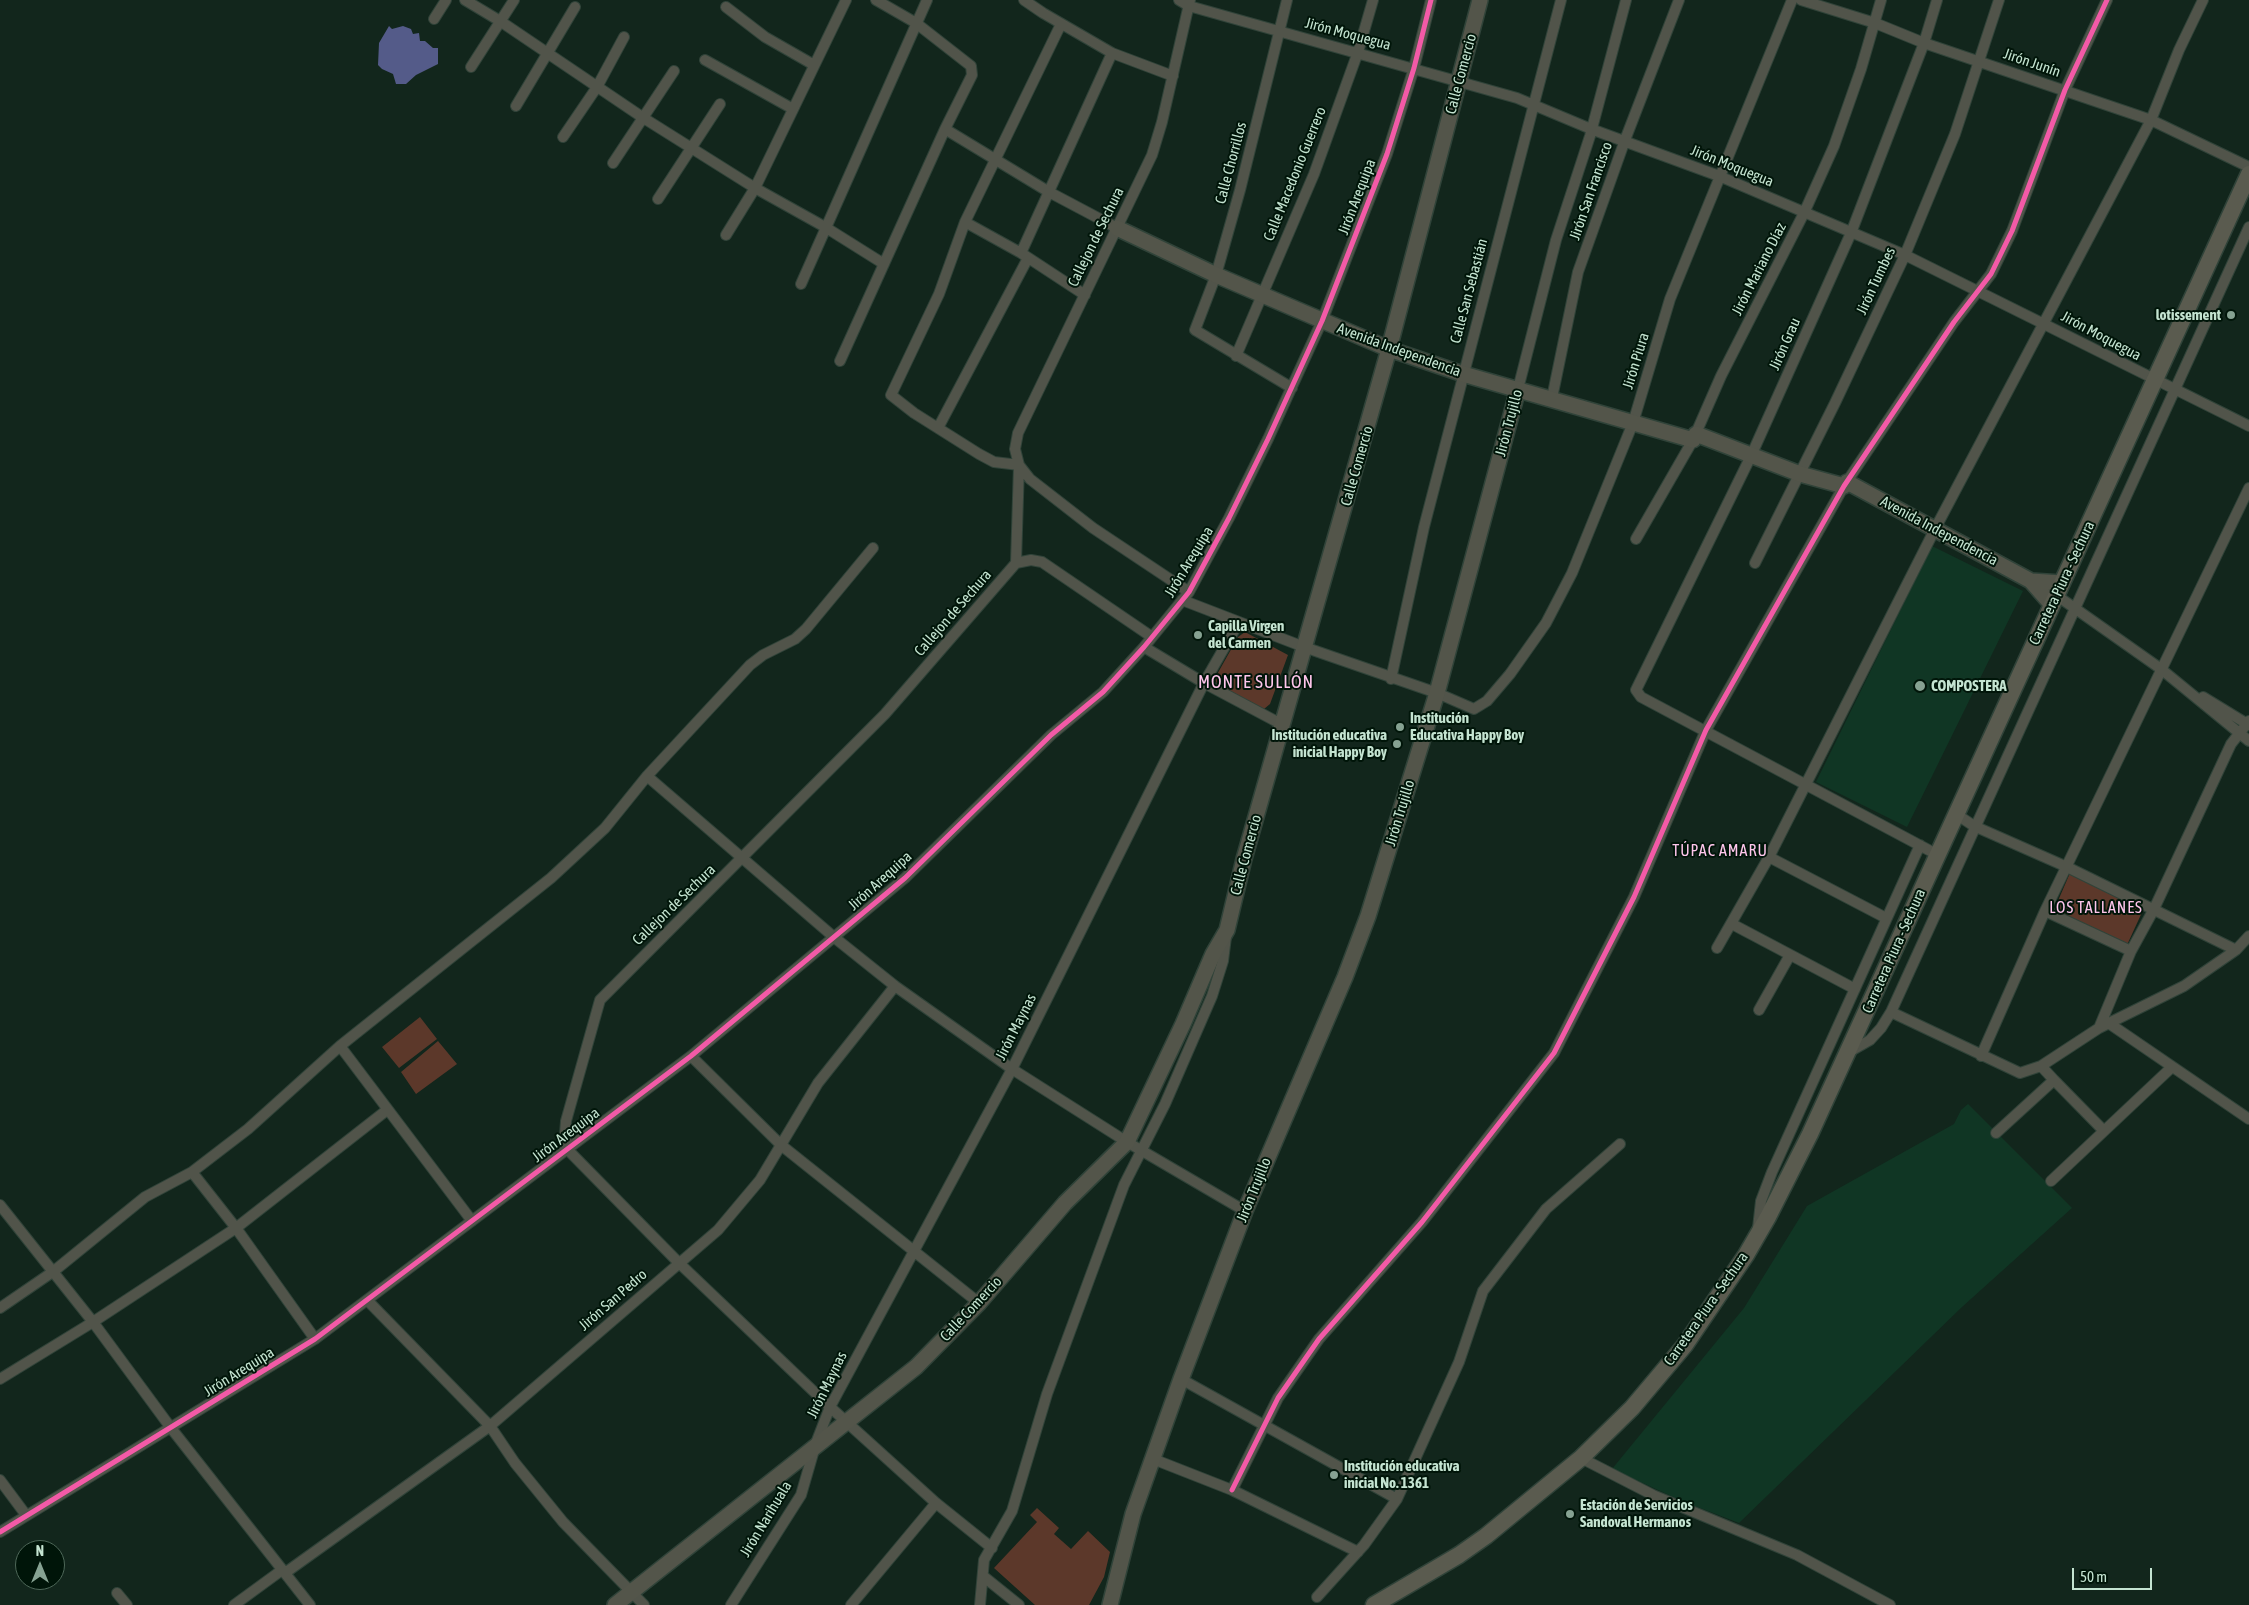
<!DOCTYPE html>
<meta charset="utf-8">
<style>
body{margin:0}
#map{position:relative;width:2249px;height:1605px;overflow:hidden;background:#12261c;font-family:"Asap Condensed",sans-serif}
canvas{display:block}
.north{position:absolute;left:15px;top:1540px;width:50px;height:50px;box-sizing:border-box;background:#001509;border:1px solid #4e6859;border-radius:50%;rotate:0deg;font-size:14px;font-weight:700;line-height:20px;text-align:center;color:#c4e4d1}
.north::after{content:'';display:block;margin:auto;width:18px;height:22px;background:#86a292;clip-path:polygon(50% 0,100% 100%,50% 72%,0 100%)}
.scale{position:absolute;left:2072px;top:1568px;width:80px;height:22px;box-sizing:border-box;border:2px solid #c4e4d1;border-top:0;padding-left:6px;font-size:15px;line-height:18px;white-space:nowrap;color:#c4e4d1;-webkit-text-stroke:4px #001509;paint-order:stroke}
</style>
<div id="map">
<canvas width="2249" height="1605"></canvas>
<div class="north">N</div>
<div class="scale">50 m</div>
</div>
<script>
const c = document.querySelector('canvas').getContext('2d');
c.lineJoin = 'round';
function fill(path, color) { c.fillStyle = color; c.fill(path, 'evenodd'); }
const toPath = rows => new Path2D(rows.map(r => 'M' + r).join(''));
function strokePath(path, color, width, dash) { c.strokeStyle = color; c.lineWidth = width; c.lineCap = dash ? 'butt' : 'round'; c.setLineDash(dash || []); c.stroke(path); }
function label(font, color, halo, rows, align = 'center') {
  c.font = font + ' "Asap Condensed",sans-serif'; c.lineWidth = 4; c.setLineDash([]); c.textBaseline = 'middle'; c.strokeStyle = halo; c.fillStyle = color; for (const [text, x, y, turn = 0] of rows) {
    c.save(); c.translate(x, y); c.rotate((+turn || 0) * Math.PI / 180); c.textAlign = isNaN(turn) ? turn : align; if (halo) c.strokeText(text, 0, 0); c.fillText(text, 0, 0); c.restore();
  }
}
const built = toPath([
 [1932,546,2023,591,1907,827,1816,782],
 [1968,1104,2072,1208,1962,1307,1739,1523,1682,1501,1612,1469,1744,1308,1807,1206,1954,1124,1961,1110]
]);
const green = toPath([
 [1245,632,1288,655,1270,704,1264,709,1220,687,1216,682,1215,678,1238,637],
 [2070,873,2144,908,2127,945,2054,910],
 [420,1017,437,1039,399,1068,382,1047],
 [438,1041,457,1064,416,1094,401,1072],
 [1037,1508,1059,1528,1054,1534,1071,1549,1088,1531,1110,1552,1104,1577,1089,1605,1035,1605,994,1568,1037,1522,1030,1515]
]);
const water = toPath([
 [389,26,392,29,403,26,411,29,413,34,419,33,420,41,425,41,433,48,438,48,438,64,416,75,406,84,396,84,393,74,382,69,378,65,379,43]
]);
const street = toPath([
 [465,0,500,21,642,117,755,188,825,227,884,264],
 [1024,0,1043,13,1112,53,1173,76],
 [1179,0,1189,6,1517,98,1591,129,1719,176,1905,255,2249,426],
 [1287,0,1240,190,1216,275,1195,330,1292,388],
 [1801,0,1875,23,1924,43,2151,120,2249,167],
 [1937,0,1924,43,1851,233,1751,456,1636,690,1641,697,1938,855],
 [726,7,765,37,814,65],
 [434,19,446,0],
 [1061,24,965,222,939,294,891,395,914,413,979,454,994,462,1019,465,1030,479,1093,528,1189,592],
 [705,60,793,109],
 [471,67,514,0],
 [516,106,575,7],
 [945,129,1049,192,1117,228],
 [563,137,597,87,624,37],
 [613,163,674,71],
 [658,199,720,104],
 [965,222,1021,253,1085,295],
 [726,235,755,188,846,0],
 [1021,253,1112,53],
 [801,284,927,0],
 [1236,356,1314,174,1358,52,1373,0],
 [840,361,945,129,972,75,971,66,916,23,876,0],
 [1518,389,1556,240,1590,136,1626,0],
 [1552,398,1578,272,1625,140,1679,0],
 [938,428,1028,258],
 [1636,539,1693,440,1721,376,1804,213,1834,146,1861,69,1881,0],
 [1016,563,1031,560,1042,562,1152,637],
 [1755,563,1835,403,1905,255,1955,134,1999,0],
 [2056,595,2161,669,2249,741],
 [1182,600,1304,647,1437,693,1474,709,1487,701,1510,674,1546,623,1572,573,1633,423,1670,299,1792,0],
 [1144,647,1204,683,1283,725],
 [1391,679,1424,527,1561,0],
 [2203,697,2249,725],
 [647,776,835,938,895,986,1012,1069,1127,1142,1245,1211],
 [1956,814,1974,826,2067,867,2236,950],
 [1769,857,1886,918],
 [2045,911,2131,951],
 [1732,924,1855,989],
 [1717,948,1769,857,1935,529,2151,120,2179,50,2203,0],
 [1759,1010,1790,955],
 [1891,1012,2020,1073,2041,1066,2099,1028,2184,986,2236,950,2249,936],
 [2110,1024,2249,1119],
 [2099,1028,2131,951,2154,909,2231,744,2249,721],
 [340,1046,472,1221],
 [1849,1052,1870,1040,1881,1028,1891,1012,2249,227],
 [691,1056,781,1145,979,1303],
 [1981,1056,2045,911,2249,488],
 [2054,1080,2104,1131],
 [1996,1133,2054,1080,2041,1066],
 [192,1172,236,1228,315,1339],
 [2051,1181,2172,1067],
 [0,1205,93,1322,171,1428,310,1605],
 [1758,1228,1761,1201,1772,1172,1920,845],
 [368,1301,490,1426,515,1463,563,1522,644,1605],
 [0,1308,54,1271,145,1197,192,1172,248,1129,340,1046,551,878,605,828,647,776,750,665,763,655,795,639,806,629,873,548],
 [0,1379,93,1322,236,1228,387,1110],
 [1181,1379,1397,1499],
 [1581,1458,1653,1495,1797,1555,1890,1605],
 [1153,1459,1232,1490,1358,1552],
 [0,1480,26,1515],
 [1232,1490,1278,1398,1319,1339,1422,1222,1554,1053,1634,897,1706,730,1844,486,1954,322,1991,274,2012,231,2065,90,2107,0],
 [0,1532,315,1339,691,1056,905,878,1051,735,1103,692,1144,647,1189,592,1229,518,1268,439,1322,321,1387,154,1414,68,1431,0],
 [992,1548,936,1503,830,1407,678,1262,567,1149,565,1134,566,1121,600,1000,885,714,1016,563,1019,465,1015,449,1018,433,1152,155,1162,122,1190,0],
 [285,1573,490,1426,718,1230,760,1180,818,1083,895,986],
 [983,1576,1019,1605],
 [117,1593,127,1605],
 [1317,1597,1364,1545,1397,1499,1459,1362,1483,1291,1546,1209,1620,1144],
 [234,1605,282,1570],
 [731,1605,801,1495,816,1443,830,1407,1012,1069,1204,683,1239,622],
 [851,1605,936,1503],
 [980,1605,984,1560,1012,1511,1047,1394,1124,1185,1165,1104,1212,996,1223,961,1226,937]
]);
const secondary = toPath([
 [1117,228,1216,275,1389,349,1463,374,1693,440],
 [1696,434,1800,474,1844,486],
 [1847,482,2031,581,2052,605],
 [2031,581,2062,583],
 [615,1605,916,1367,979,1303,1065,1203,1127,1142,1183,1024,1213,954,1227,930,1244,859,1389,349,1480,0],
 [1110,1605,1133,1514,1181,1379,1245,1211,1345,977,1368,916,1437,693,1518,389]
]);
const primary = toPath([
 [1374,1605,1459,1555,1486,1536,1581,1458,1632,1408,1685,1345,1746,1255,1768,1217,1810,1134,2249,174]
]);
const cycleway = toPath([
 [1232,1490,1278,1398,1319,1339,1422,1222,1554,1053,1634,897,1706,730,1844,486,1954,322,1991,274,2012,231,2065,90,2107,0],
 [0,1532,315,1339,691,1056,905,878,1051,735,1103,692,1144,647,1189,592,1229,518,1268,439,1322,321,1387,154,1414,68,1431,0]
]);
const markers = [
 [2231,315,5,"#86a292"],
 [1198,635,5,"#86a292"],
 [1920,686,6,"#86a292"],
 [1400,727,5,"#86a292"],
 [1397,744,5,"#86a292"],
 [1334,1475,5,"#86a292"],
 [1570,1514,5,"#86a292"]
];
const streetNames = [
 ["Jirón Moquegua",1348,34,15],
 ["Jirón Junín",2032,63,19],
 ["Calle Comercio",1461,74,-75],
 ["Calle Chorrillos",1231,163,-75],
 ["Jirón Moquegua",1732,166,22],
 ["Calle Macedonio Guerrero",1295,174,-68],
 ["Jirón San Francisco",1591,191,-71],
 ["Jirón Arequipa",1357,197,-69],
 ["Callejon de Sechura",1096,237,-64],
 ["Jirón Mariano Díaz",1759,269,-63],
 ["Jirón Tumbes",1876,281,-65],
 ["Calle San Sebastián",1469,291,-75],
 ["Jirón Moquegua",2101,336,28],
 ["Jirón Grau",1785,344,-66],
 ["Avenida Independencia",1399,350,20],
 ["Jirón Piura",1636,361,-73],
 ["Jirón Trujillo",1509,423,-75],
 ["Calle Comercio",1357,466,-74],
 ["Avenida Independencia",1939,531,28],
 ["Jirón Arequipa",1189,562,-59],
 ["Carretera Piura - Sechura",2062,583,-65],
 ["Callejon de Sechura",953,613,-49],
 ["Jirón Trujillo",1400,813,-73],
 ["Calle Comercio",1246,855,-75],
 ["Jirón Arequipa",880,881,-42],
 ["Callejon de Sechura",674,905,-44],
 ["Carretera Piura - Sechura",1894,951,-66],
 ["Jirón Maynas",1016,1027,-63],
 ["Jirón Arequipa",566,1135,-37],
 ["Jirón Trujillo",1254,1190,-68],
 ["Jirón San Pedro",613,1300,-41],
 ["Calle Comercio",971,1309,-47],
 ["Carretera Piura - Sechura",1706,1309,-55],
 ["Jirón Arequipa",239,1372,-32],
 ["Jirón Maynas",827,1385,-64],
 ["Jirón Narihuala",766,1519,-59]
];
const poiNames = [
 ["lotissement",2221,315,"right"],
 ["Capilla Virgen",1208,626],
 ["del Carmen",1208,643],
 ["COMPOSTERA",1931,686],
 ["Institución",1410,718],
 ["Educativa Happy Boy",1410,735],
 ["Institución educativa",1387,735,"right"],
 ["inicial Happy Boy",1387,752,"right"],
 ["Institución educativa",1344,1466],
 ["inicial No. 1361",1344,1483],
 ["Estación de Servicios",1580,1505],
 ["Sandoval Hermanos",1580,1522]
];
const neighbourhoodNames = [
 ["TÚPAC AMARU",1720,851],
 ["LOS TALLANES",2096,908]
];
const quarterNames = [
 ["MONTE SULLÓN",1256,682]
];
fill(built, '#103624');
fill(green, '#5c382a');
fill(water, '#545b89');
strokePath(street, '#304339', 12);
strokePath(secondary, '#304339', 18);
strokePath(primary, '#304339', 19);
strokePath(street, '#51544a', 10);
strokePath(secondary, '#53554a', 15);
strokePath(primary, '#5a5b4f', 16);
strokePath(cycleway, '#f35aa7', 5);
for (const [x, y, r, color] of markers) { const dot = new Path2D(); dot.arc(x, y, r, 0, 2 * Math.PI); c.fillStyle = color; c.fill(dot); strokePath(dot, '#001509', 2); }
label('15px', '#c4e4d1', '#001509', streetNames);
label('bold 15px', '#c4e4d1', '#001509', poiNames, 'left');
c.letterSpacing = '1px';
label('16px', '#ffc6ec', '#001509', neighbourhoodNames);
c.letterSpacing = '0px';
c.letterSpacing = '1px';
label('18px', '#ffc6ec', '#001509', quarterNames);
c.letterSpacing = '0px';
</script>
